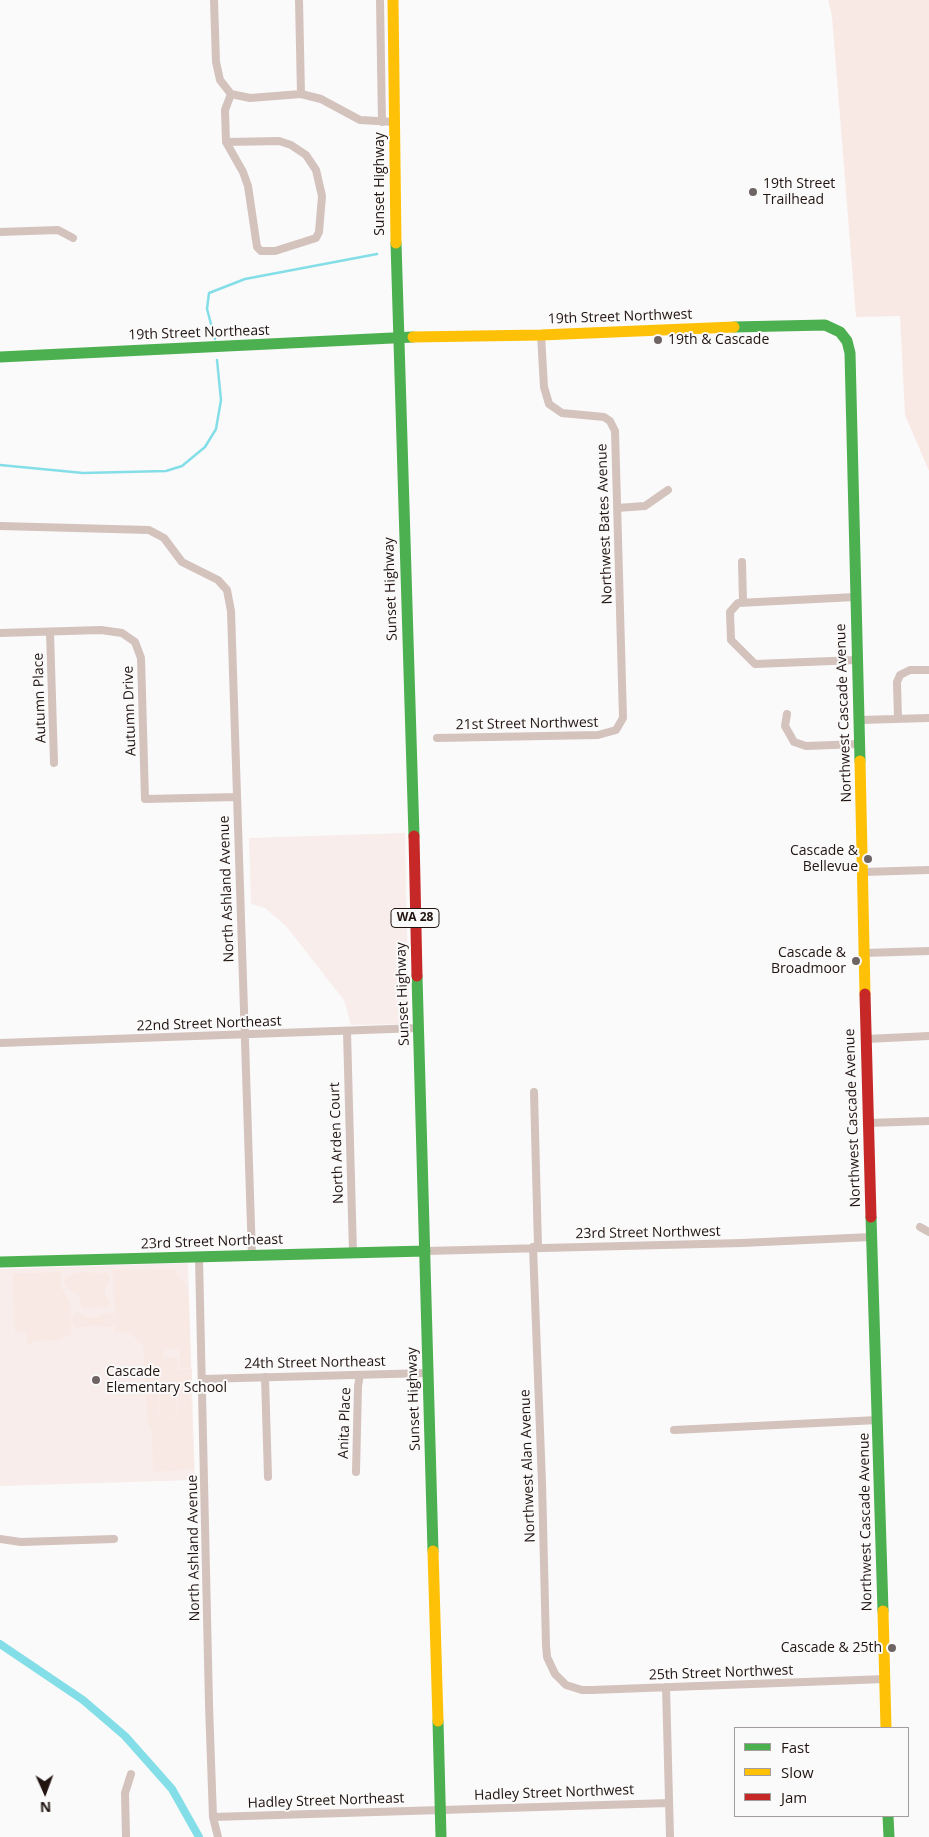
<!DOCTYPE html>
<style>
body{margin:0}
#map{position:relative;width:929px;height:1837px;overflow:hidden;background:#fafafa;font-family:"Open Sans",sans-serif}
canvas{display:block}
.legend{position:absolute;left:734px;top:1727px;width:175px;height:90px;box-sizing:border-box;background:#fafafa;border:1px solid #a39e9d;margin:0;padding:6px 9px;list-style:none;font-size:15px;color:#211411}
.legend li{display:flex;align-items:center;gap:10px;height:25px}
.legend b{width:25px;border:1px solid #a39e9d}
.north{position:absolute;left:20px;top:1767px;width:50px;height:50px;-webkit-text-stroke:4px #fafafa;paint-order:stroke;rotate:178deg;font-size:14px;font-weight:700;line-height:20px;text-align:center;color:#211411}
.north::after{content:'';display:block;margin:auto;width:18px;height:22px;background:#211411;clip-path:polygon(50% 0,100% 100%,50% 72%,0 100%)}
</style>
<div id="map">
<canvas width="929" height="1837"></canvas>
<ul class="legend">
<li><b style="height:6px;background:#4caf50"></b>Fast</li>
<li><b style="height:6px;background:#ffc107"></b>Slow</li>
<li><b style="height:6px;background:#c62828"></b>Jam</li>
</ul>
<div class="north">N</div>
</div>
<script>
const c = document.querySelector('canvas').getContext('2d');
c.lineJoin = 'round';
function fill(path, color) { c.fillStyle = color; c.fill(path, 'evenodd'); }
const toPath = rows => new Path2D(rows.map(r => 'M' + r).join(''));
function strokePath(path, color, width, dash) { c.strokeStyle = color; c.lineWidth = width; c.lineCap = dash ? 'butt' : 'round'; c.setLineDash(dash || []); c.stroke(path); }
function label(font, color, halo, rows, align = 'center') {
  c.font = font + ' "Open Sans",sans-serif'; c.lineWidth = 4; c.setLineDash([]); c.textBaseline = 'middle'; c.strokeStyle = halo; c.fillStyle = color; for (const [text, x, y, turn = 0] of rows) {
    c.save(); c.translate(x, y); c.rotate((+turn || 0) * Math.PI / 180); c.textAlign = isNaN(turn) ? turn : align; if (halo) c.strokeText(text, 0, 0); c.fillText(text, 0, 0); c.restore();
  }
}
const built = toPath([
 [405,833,409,1024,351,1025,344,1000,286,926,265,908,251,904,249,838],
 [188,1263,195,1480,0,1486,0,1269]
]);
const green = toPath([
 [828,0,929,0,929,471,905,415,900,316,856,317,832,16],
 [173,1269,188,1288,191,1368,180,1368,179,1349,163,1349,164,1369,158,1370,159,1417,178,1417,177,1393,191,1393,194,1469,153,1472,152,1432,147,1419,143,1346,130,1333,115,1332,115,1323,110,1327,100,1327,98,1325,76,1328,71,1321,71,1334,59,1340,37,1341,27,1345,27,1331,15,1332,13,1274,61,1272,61,1287,70,1303,71,1319,77,1312,84,1317,95,1318,109,1313,113,1313,115,1322,113,1270],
 [91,1272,96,1274,104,1272,109,1275,110,1279,105,1287,105,1296,110,1303,108,1307,82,1308,79,1297,76,1292,70,1291,64,1283,65,1279,75,1273],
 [164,1357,178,1357,178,1370,192,1369,192,1391,176,1392,177,1416,160,1417,159,1370,164,1370]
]);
const stream = toPath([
 [215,339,207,309,209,293,245,279,377,254],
 [0,465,83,473,166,471,182,466,205,447,216,429,221,400,217,360]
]);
const canal = toPath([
 [0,1644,83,1700,125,1736,172,1789,199,1837]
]);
const street = toPath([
 [214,0,216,62,220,80,231,94,250,98,301,94,321,99,360,120,395,122],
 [299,0,301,94],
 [380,0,382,122],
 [226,142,279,141,291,145,306,155,316,170,322,196,319,232,316,238,275,251,261,251,257,247,248,186,243,172,226,142,225,110,231,94],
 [0,232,58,230,73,238],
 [617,508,645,506,668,490],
 [0,526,149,530,164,538,182,562,218,580,227,590,231,611,252,1256],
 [742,562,743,602],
 [855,597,738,603,730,612,731,640,755,664,857,660],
 [50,632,54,763],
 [0,633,101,630,122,633,135,642,141,658,145,799,237,797],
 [787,714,785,726,794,742,806,746,860,744],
 [898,719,897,682,900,675,910,670,929,670],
 [860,720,929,718],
 [437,738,598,735,616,730,623,718,615,431,610,421,604,417,562,413,549,404,544,387,541,335],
 [863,872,929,870],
 [864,953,929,951],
 [347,1032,353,1253],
 [866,1039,929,1036],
 [0,1043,419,1028],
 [534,1092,538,1247],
 [868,1123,929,1121],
 [920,1227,929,1232],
 [533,1247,542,1483,546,1645,547,1657,555,1674,566,1685,582,1690,592,1690,885,1679],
 [425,1251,742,1243,871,1237],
 [199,1258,209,1705,213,1817,218,1837],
 [265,1377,268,1477],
 [202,1379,428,1373],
 [674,1430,878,1420],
 [356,1472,358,1386,360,1375],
 [0,1539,21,1542,114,1539],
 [666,1687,670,1837],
 [213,1817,669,1803],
 [126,1837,125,1793,131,1774]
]);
const fast = toPath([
 [396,243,414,836],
 [734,327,825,325,840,332,847,341,850,353,860,761],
 [0,357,413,337],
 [417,976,433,1551],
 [871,1217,883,1611],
 [0,1262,425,1251],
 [438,1721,441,1837],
 [888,1816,889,1837]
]);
const slow = toPath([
 [393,0,396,243],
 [413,337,541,335,734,327],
 [860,761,865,994],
 [433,1551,438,1721],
 [883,1611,886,1728]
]);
const jam = toPath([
 [414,836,417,976],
 [865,994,871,1217]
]);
const markers = [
 [753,192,5,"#6d6463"],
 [658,340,5,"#6d6463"],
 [868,859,5,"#6d6463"],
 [856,961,5,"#6d6463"],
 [96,1380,5,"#6d6463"],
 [892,1648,5,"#6d6463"]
];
const shields = [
 [415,918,48]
];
const shieldNames = [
 ["WA 28",415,918]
];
const streetNames = [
 ["Sunset Highway",380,184,-90],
 ["19th Street Northwest",620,317,-2],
 ["19th Street Northeast",199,333,-2],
 ["Northwest Bates Avenue",605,524,-92],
 ["Sunset Highway",391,589,-92],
 ["Autumn Place",40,698,-92],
 ["Autumn Drive",130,711,-92],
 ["Northwest Cascade Avenue",844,713,-92],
 ["21st Street Northwest",527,724,-1],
 ["North Ashland Avenue",227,889,-92],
 ["Sunset Highway",403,994,-92],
 ["22nd Street Northeast",209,1024,-2],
 ["Northwest Cascade Avenue",853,1118,-92],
 ["North Arden Court",337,1143,-92],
 ["23rd Street Northwest",648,1233,-1],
 ["23rd Street Northeast",212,1242,-2],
 ["24th Street Northeast",315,1363,-1],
 ["Sunset Highway",414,1399,-92],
 ["Anita Place",345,1423,-88],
 ["Northwest Alan Avenue",528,1466,-92],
 ["Northwest Cascade Avenue",866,1522,-91],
 ["North Ashland Avenue",194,1548,-91],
 ["25th Street Northwest",721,1673,-2],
 ["Hadley Street Northwest",554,1793,-2],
 ["Hadley Street Northeast",326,1801,-2]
];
const poiNames = [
 ["19th Street",763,184],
 ["Trailhead",763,200],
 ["19th & Cascade",668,340],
 ["Cascade &",858,851,"right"],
 ["Bellevue",858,867,"right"],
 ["Cascade &",846,953,"right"],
 ["Broadmoor",846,969,"right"],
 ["Cascade",106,1372],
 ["Elementary School",106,1388],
 ["Cascade & 25th",882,1648,"right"]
];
fill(built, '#f8edea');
fill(green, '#f9e9e5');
strokePath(stream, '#84dee7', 2.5);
strokePath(canal, '#84dee7', 8);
strokePath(street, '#d4c2bd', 8);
strokePath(fast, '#4caf50', 11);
strokePath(slow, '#ffc107', 11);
strokePath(jam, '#c62828', 11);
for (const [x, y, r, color] of markers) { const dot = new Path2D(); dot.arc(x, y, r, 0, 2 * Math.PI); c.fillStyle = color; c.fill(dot); strokePath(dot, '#fafafa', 2); }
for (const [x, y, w] of shields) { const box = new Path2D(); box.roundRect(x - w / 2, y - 9.5, w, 19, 4); c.fillStyle = '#fafafa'; c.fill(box); strokePath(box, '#211411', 1); }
label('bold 12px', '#211411', null, shieldNames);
label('14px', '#211411', '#fafafa', streetNames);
label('14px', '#211411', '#fafafa', poiNames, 'left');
</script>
